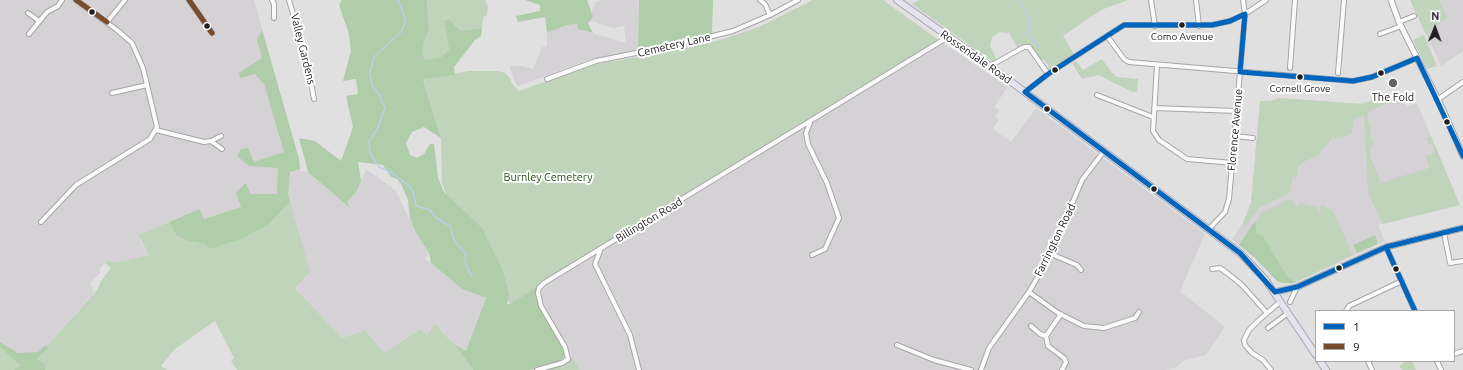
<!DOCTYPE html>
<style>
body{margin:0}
#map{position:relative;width:1463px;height:370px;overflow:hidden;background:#e1e0e1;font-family:Ubuntu,sans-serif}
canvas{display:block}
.legend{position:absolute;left:1315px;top:310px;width:140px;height:52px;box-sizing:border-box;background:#fff;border:1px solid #a6a6a6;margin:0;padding:5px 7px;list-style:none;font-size:12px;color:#212021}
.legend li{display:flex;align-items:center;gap:8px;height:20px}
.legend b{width:20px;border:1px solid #a6a6a6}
.north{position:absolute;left:1415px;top:8px;width:40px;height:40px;-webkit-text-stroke:3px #fff;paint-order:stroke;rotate:1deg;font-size:11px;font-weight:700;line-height:16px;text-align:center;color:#212021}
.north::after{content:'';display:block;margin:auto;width:14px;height:18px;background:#212021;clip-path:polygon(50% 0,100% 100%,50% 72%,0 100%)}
</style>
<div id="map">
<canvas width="1463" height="370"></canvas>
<ul class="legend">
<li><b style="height:5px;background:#0065bd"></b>1</li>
<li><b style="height:5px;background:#7a4b2a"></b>9</li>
</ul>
<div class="north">N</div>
</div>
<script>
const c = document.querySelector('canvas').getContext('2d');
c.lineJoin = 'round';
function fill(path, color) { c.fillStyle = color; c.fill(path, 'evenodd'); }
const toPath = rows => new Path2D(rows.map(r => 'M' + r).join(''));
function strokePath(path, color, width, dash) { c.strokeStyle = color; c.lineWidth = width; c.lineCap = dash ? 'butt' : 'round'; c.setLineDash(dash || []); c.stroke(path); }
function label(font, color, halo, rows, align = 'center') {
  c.font = font + ' Ubuntu,sans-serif'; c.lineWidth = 4; c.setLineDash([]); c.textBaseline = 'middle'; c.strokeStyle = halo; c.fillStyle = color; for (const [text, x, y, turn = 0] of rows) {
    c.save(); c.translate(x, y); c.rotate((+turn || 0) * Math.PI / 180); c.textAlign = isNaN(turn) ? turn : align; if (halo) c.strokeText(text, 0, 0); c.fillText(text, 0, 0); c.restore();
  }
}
const built = toPath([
 [0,0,254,0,299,159,300,171,308,172,350,208,347,202,357,191,366,169,396,191,416,233,429,253,425,258,427,261,428,260,462,289,486,298,466,351,454,344,441,329,426,336,419,329,384,353,365,330,342,338,295,288,290,203,242,207,204,219,200,209,138,235,141,243,149,255,114,263,108,261,104,264,99,269,101,272,90,283,94,292,47,346,29,362,0,342],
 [603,0,639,0,638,49,585,61,519,86,516,84,509,66,521,66,533,69,542,47,547,46,547,33,566,25,577,24,578,29,626,43,624,26,613,28,588,20,596,2],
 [1410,0,1463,0,1463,51,1441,66],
 [941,42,1008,87,994,107,999,110,995,117,999,119,993,129,1011,142,1036,108,1205,234,1180,291,1225,327,1206,355,1183,361,1177,367,1166,370,580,370,545,308,541,291,544,283],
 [1387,94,1390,102,1399,99,1408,106,1417,103,1460,205,1378,225,1385,241,1294,283,1282,283,1277,281,1254,257,1232,239,1243,223,1251,203,1260,101,1271,101,1279,98,1362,104]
]);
const green = toPath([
 [427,0,485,0,488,6,487,15,483,17,482,28,461,31,449,19,444,21,449,50,441,57,425,60,422,53,424,41,429,31],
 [813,0,883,0,941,42,510,304,474,227,450,202,442,183,441,138,423,78,470,71,498,71,505,73,509,77,513,85,519,91,592,65,678,50,720,40,759,27],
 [919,0,1128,0,1101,10,1063,36,1074,54,1051,69,1047,68,1049,66,1044,59,1040,61,1029,44,1018,49,1009,33,999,32,992,37,990,46,996,58,993,62,912,4],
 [1410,0,1439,0,1447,17,1426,34],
 [1424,35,1437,66,1427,69,1413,40],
 [1102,59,1112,73,1117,77,1138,79,1137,92,1133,92,1098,75,1082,79,1072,63,1076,61,1083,70],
 [1387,94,1390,102,1368,112,1368,120,1371,125,1370,135,1373,144,1370,149,1370,156,1381,183,1429,168,1426,156,1435,152,1432,144,1429,145,1426,138,1431,136,1460,205,1383,224,1368,193,1364,115,1353,120,1353,128,1351,129,1353,133,1339,139,1335,138,1333,135,1329,142,1321,151,1321,154,1301,163,1302,164,1298,166,1297,176,1292,178,1291,190,1288,194,1259,208,1246,226,1243,223,1251,203,1260,101,1271,101,1279,98,1362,104],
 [1289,200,1293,201,1296,207,1300,203,1309,206,1315,206,1321,217,1319,207,1323,205,1333,211,1353,255,1294,283,1291,278,1287,276,1263,236,1257,234,1255,221,1262,212],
 [290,202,310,272,295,288,342,338,365,330,384,353,420,329,427,336,435,324,454,344,473,370,237,370,231,361,234,358,215,321,175,349,161,366,167,370,45,370,45,368,37,359,49,348,47,346,97,290,101,281,111,268,105,263,108,261,114,263,149,255,138,235,169,222,176,235,187,241,205,244,244,238,268,225],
 [0,347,15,358,21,366,13,370,0,370],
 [572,356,580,370,545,370,567,362],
 [1406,361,1412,361,1416,370,1403,370,1399,367]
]);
const forest = toPath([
 [342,0,427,0,429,31,424,41,422,53,425,60,441,57,449,50,444,21,449,19,461,31,482,28,481,36,475,40,454,67,455,75,423,79,441,138,424,127,412,132,406,143,410,155,417,158,424,154,430,144,434,144,438,178,444,192,482,228,503,271,509,294,507,304,510,304,537,287,538,301,542,313,565,351,565,356,559,362,530,370,473,370,454,344,466,351,486,298,462,289,431,263,429,253,416,233,410,219,408,200,401,184,397,179,391,177,383,165,358,162,361,181,357,191,347,202,350,208,308,172,299,138,315,141,341,161,353,127,346,96,358,94,356,79,343,81,351,51,349,34,339,5],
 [525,0,587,0,593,17,588,23,593,33,578,29,577,24,566,25,547,33,545,17,518,22,516,16,540,11,540,5],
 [639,0,713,0,712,34,638,49],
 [262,30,299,159,300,169,290,172,288,194,290,202,268,225,244,238,210,249,205,244,187,241,176,235,169,222,200,209,204,219,241,207,236,192,246,183,250,194,277,194,278,168,249,166,237,156,241,149,248,148,254,162,284,152,264,84,255,74,240,78,239,73,262,58,257,39],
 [1255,221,1257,234,1263,236,1287,276,1291,278,1294,283,1282,283,1277,281,1254,257,1239,245],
 [1375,235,1378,244,1357,253,1353,245],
 [0,342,18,353,38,352,46,345,49,348,37,359,45,365,45,370,13,370,21,366,0,347]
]);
const stream = toPath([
 [398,0,406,21,401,32,374,57,370,73,372,86,380,96,385,108,377,130,369,141,370,153,379,167,392,173,409,186,414,194,416,206,430,210,436,218,450,226,454,240,466,254,465,263,472,277],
 [1019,0,1031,22,1027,33,1039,47]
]);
const minor = toPath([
 [189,0,212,33],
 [272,0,274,4,274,18],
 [289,0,308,66,314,99],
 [760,0,765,4,770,15],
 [1151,0,1155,26],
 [1196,0,1199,26],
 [28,13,39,21],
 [107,22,125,0],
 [1399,22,1414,16],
 [29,34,47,12,58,6,62,0],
 [1380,34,1401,26],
 [1107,36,1124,59,1129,62,1353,81,1372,77,1417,58],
 [1157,65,1153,131,1159,140,1187,159,1233,163],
 [990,66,1024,47,1029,47,1048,74],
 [1290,68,1295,0],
 [1338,73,1344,0],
 [547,79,596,61,676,45,733,31,770,15,798,0],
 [1025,92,1048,74,1124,25,1212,25,1230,21,1245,14,1266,0],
 [112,93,147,85],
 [1097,95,1153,117],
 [1437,100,1463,82],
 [1154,108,1237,111],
 [810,123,806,133,808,144,827,183,839,218,825,249,812,255],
 [156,130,204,142,211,141,222,149],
 [1235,136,1253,138],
 [211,141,221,136],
 [41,222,76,185,150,139,157,127,143,68,132,43,117,30,76,0],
 [1209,229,1225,212,1229,199,1245,14,1243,0],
 [1444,233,1450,263,1463,261],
 [1386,247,1415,311],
 [600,251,595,264,630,335,639,370],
 [1051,254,1077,265,1081,270],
 [1212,269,1220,268,1227,273,1242,285,1267,313],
 [1029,292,1058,313,1084,326,1104,328,1135,318,1139,312],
 [1290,302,1297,287],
 [1346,311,1349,306,1402,281],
 [1061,314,1046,336,1048,346,1064,358,1066,362,1062,370],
 [1031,326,1040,334,1046,336],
 [1268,328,1288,313],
 [897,345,934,360,971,370],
 [1454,354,1463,351],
 [1368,361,1372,370],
 [1437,361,1441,370],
 [537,370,562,363,568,359,565,347,541,306,538,293,539,288,544,283,948,37],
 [981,370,989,348,1029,292,1051,254,1082,180,1104,151],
 [1271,370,1263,360,1252,353,1245,345,1244,340,1249,330,1258,321,1281,301]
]);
const tertiary = toPath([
 [1391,0,1399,22,1442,108,1463,156],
 [1275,292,1297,287,1386,247,1463,228]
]);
const trunk = toPath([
 [897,0,990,66,1240,253,1265,279,1316,355],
 [1320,361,1326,370]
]);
const bus1 = toPath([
 [1417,58,1463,156],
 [1240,72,1353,81,1372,77,1417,58],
 [1240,72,1245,14],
 [1025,92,1240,253,1275,292],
 [1025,92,1048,74,1124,25,1212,25,1230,21,1245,14],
 [1386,247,1415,311],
 [1275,292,1297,287,1386,247,1463,228]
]);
const bus2 = toPath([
 [76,0,107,22],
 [189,0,212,33]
]);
const markers = [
 [92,12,3.5,"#212021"],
 [1182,25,3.5,"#212021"],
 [207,26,3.5,"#212021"],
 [1055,70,3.5,"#212021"],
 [1381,73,3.5,"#212021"],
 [1300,77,3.5,"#212021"],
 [1393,83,5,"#646364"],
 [1047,109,3.5,"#212021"],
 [1447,122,3.5,"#212021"],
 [1154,189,3.5,"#212021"],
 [1339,268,3.5,"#212021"],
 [1396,269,3.5,"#212021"]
];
const busNames = [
 ["Como Avenue",1182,37],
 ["Cornell Grove",1300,89]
];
const streetNames = [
 ["Cemetery Lane",674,45,-13],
 ["Valley Gardens",303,49,76],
 ["Rossendale Road",976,57,35],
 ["Florence Avenue",1235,130,-85],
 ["Billington Road",649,220,-31],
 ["Farrington Road",1055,240,-64]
];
const poiNames = [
 ["The Fold",1393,97]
];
const parkNames = [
 ["Burnley Cemetery",548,177]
];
fill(built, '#d5d2d6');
fill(green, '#c0d3bb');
fill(forest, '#afcda8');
strokePath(stream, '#bbcfed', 1.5);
strokePath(minor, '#a6a5a6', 6);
strokePath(tertiary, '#a6a5a6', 7);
strokePath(trunk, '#a8a5b2', 8);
strokePath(minor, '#fafafa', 4);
strokePath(tertiary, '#fafafa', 5);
strokePath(trunk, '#e4e2eb', 6);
strokePath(bus1, '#0065bd', 5);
strokePath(bus2, '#7a4b2a', 5);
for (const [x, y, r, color] of markers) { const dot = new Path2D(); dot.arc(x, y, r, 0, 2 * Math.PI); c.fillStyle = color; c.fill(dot); strokePath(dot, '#fff', 1.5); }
label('10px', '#212021', '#fff', busNames);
label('11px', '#212021', '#fff', streetNames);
label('11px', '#212021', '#fff', poiNames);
label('11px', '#205511', '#fff', parkNames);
</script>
